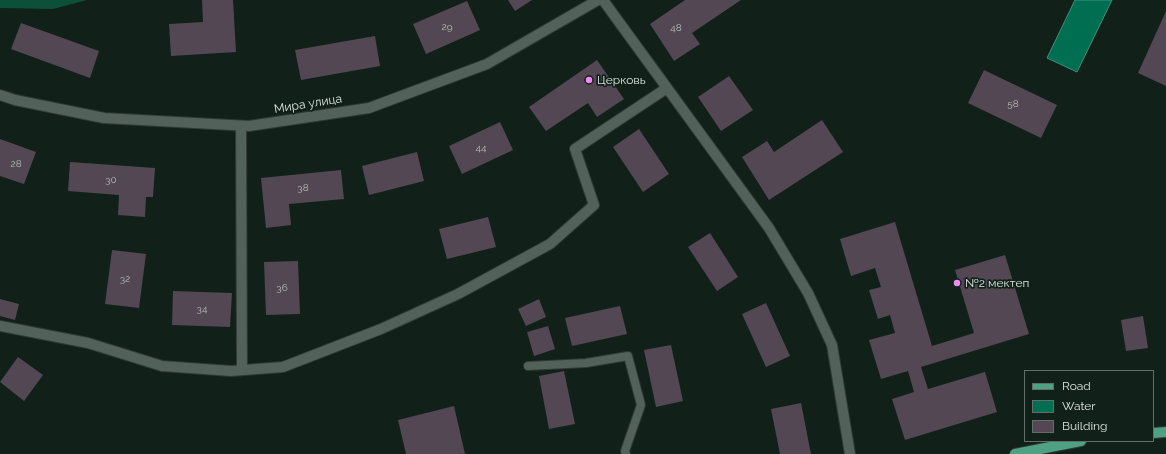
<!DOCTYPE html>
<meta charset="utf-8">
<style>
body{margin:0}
#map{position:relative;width:1166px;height:454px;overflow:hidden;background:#12201a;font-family:Raleway,sans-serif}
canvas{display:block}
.legend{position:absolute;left:1024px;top:370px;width:130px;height:72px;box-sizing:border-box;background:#12201a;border:1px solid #626e69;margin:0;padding:5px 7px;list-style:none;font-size:12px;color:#dbe4e0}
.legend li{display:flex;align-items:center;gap:8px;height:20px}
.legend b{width:20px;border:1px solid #626e69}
</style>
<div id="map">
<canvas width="1166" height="454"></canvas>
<ul class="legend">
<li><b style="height:5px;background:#4ea283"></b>Road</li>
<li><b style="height:11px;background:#006e50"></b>Water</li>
<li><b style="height:11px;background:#524752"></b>Building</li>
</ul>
</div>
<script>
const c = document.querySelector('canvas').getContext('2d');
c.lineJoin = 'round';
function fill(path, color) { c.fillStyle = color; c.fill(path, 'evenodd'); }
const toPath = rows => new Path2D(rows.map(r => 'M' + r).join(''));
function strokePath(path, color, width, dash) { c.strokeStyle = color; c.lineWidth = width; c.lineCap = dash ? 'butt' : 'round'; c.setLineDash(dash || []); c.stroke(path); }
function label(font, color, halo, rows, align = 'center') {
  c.font = font + ' Raleway,sans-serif'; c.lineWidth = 3.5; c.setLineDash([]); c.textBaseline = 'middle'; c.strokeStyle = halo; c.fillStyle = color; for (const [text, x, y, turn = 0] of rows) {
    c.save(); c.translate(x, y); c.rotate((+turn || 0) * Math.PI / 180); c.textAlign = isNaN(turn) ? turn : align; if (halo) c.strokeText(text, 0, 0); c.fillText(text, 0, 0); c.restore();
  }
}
const green = toPath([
 [0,0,87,0,53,9,0,8]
]);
const water = toPath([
 [1075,0,1112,0,1077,72,1047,58,1075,0]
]);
const building = toPath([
 [202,0,233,0,236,52,171,56,169,24,203,22],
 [508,0,532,0,515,11],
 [685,0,741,0,692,33,700,44,674,61,650,24],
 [467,1,480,30,426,54,413,24],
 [1166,11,1166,86,1138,73],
 [21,23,99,51,90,78,11,49],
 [375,36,380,66,301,80,295,50],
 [597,60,624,99,597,117,588,103,546,131,529,107],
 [984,70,1057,105,1041,138,968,103],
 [729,76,753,110,721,131,698,97],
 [822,120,843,152,769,200,742,157,767,141,774,152],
 [500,122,513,150,462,174,449,146],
 [639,129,669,174,643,192,613,147],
 [0,139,36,152,24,184,0,176],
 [417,152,424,181,369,195,362,166],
 [70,162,155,168,153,197,146,197,145,217,118,215,119,195,68,191],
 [341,170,344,199,289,204,291,225,266,228,261,178],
 [488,217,496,247,447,259,439,229],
 [895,222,932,346,974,333,955,270,1005,255,1029,334,921,367,928,389,985,372,997,412,905,440,892,399,914,392,908,371,881,379,869,340,895,333,890,315,878,319,869,290,881,287,875,268,851,276,840,239],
 [710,233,738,277,717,291,688,247],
 [112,250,146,254,139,308,105,304],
 [298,261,300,314,266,315,264,262],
 [173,291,232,293,230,327,172,325],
 [0,299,19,304,15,320,0,316],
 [539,299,546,317,526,326,518,309],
 [766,303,790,356,766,367,742,314],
 [620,306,627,334,572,346,565,318],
 [1143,316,1148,348,1126,351,1121,320],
 [548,326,555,349,534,356,527,332],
 [671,345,683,401,656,407,644,350],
 [18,357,43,375,24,401,0,382],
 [564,371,575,424,549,429,539,376],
 [801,403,811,454,780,454,771,409],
 [454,406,465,454,406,454,398,420]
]);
const service = toPath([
 [528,366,586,363,628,356,641,405,625,451,626,454]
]);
const minor = toPath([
 [603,0,769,228,808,293,832,345,850,454],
 [0,95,15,100,104,118,249,126,369,108,487,64,598,0],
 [241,126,242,370],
 [0,326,88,343,162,366,231,371,283,367,381,329,458,294,550,244,594,205,575,149,667,88]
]);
const primary = toPath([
 [1153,433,1166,432],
 [1015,454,1081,441]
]);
const markers = [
 [589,80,4,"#f08bf6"],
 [957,283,4,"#f08bf6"]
];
const numberNames = [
 ["29",447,27],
 ["48",676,28],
 ["58",1013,104],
 ["44",481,148],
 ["28",16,164],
 ["30",111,180],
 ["38",303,188],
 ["32",125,279],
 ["36",282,288],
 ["34",202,309]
];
const poiNames = [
 ["Церковь",597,80],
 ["№2 мектеп",965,283]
];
const streetNames = [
 ["Мира улица",308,104,-9]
];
fill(green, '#0d503a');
fill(water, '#006e50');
strokePath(water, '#42917b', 1);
fill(building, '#524752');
strokePath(service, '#313935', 10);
strokePath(minor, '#313935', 12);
strokePath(primary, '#313935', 12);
strokePath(service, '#52615a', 8);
strokePath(minor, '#52615a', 10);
strokePath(primary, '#4ea283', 10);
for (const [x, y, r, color] of markers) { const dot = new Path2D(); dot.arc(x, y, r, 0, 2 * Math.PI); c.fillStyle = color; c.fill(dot); strokePath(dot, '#12201a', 1.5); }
label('10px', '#b9bdbc', null, numberNames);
label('12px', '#dbe4e0', '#12201a', poiNames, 'left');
label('12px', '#dbe4e0', '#12201a', streetNames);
</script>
